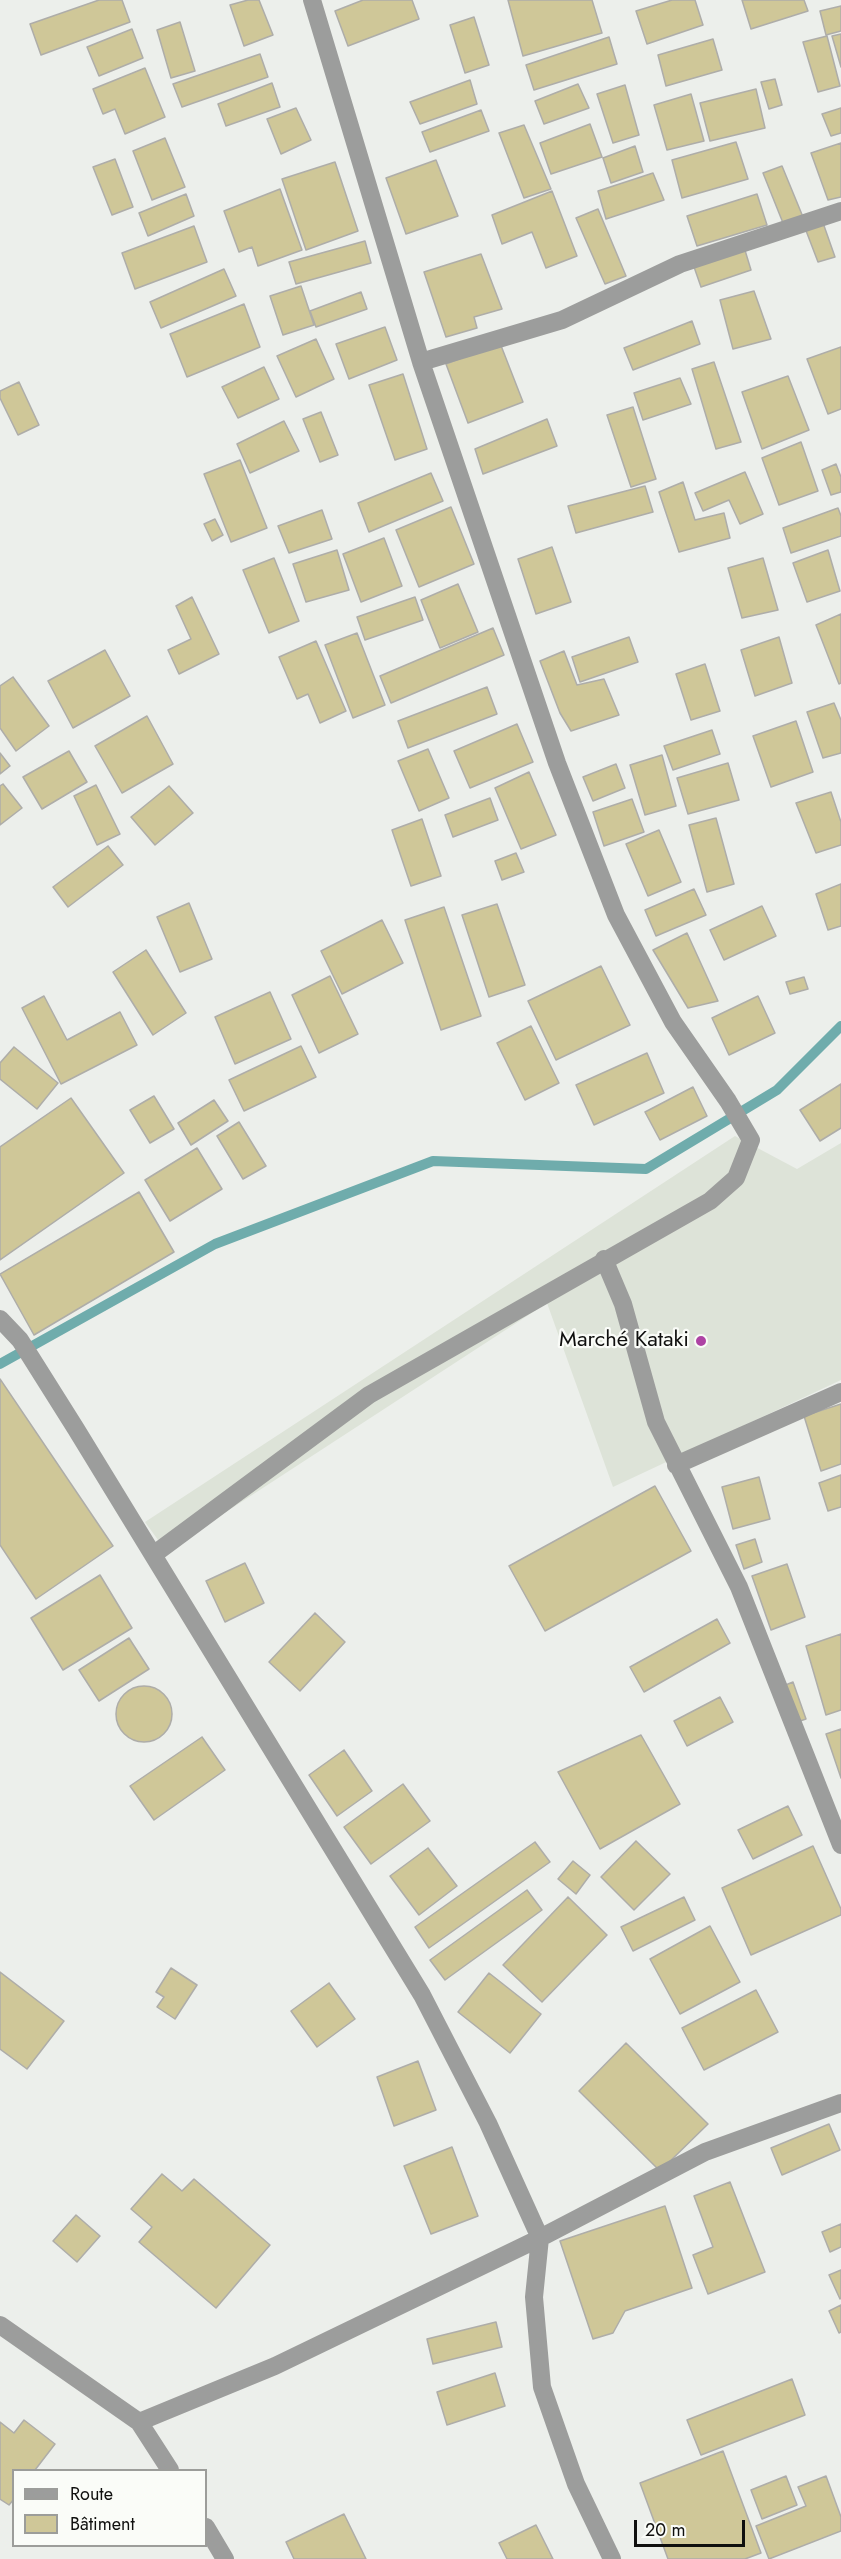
<!DOCTYPE html>
<meta charset="utf-8">
<style>
body{margin:0}
#map{position:relative;width:841px;height:2559px;overflow:hidden;background:#ecefeb;font-family:Jost,sans-serif}
canvas{display:block}
.legend{position:absolute;left:12px;top:2469px;width:195px;height:78px;box-sizing:border-box;background:#fafcf8;border:2px solid #9c9d9a;margin:0;padding:8px 10px;list-style:none;font-size:18px;color:#0f0f0e}
.legend li{display:flex;align-items:center;gap:12px;height:30px}
.legend b{width:30px;border:2px solid #9c9d9a}
.scale{position:absolute;left:634px;top:2520px;width:111px;height:27px;box-sizing:border-box;border:3px solid #0f0f0e;border-top:0;padding-left:8px;font-size:18px;line-height:21px;white-space:nowrap;color:#0f0f0e;-webkit-text-stroke:4px #fafcf8;paint-order:stroke}
</style>
<div id="map">
<canvas width="841" height="2559"></canvas>
<ul class="legend">
<li><b style="height:8px;background:#9c9d9c"></b>Route</li>
<li><b style="height:16px;background:#cfc798"></b>Bâtiment</li>
</ul>
<div class="scale">20 m</div>
</div>
<script>
const c = document.querySelector('canvas').getContext('2d');
c.lineJoin = 'round';
function fill(path, color) { c.fillStyle = color; c.fill(path, 'evenodd'); }
const toPath = rows => new Path2D(rows.map(r => 'M' + r).join(''));
function strokePath(path, color, width, dash) { c.strokeStyle = color; c.lineWidth = width; c.lineCap = dash ? 'butt' : 'round'; c.setLineDash(dash || []); c.stroke(path); }
function label(font, color, halo, rows, align = 'center') {
  c.font = font + ' Jost,sans-serif'; c.lineWidth = 4.5; c.setLineDash([]); c.textBaseline = 'middle'; c.strokeStyle = halo; c.fillStyle = color; for (const [text, x, y, turn = 0] of rows) {
    c.save(); c.translate(x, y); c.rotate((+turn || 0) * Math.PI / 180); c.textAlign = isNaN(turn) ? turn : align; if (halo) c.strokeText(text, 0, 0); c.fillText(text, 0, 0); c.restore();
  }
}
const built = toPath([
 [735,1136,797,1169,841,1143,841,1380,613,1487,547,1303,166,1551,145,1522]
]);
const stream = toPath([
 [0,1364,215,1244,433,1161,646,1169,777,1090,841,1026]
]);
const building = toPath([
 [99,0,122,0,130,22,41,55,30,24,99,0],
 [248,0,259,0,273,35,244,46,230,5,248,0],
 [363,0,412,0,419,19,348,46,335,11,363,0],
 [508,0,592,0,602,33,523,56,508,0],
 [672,0,695,0,703,25,647,44,636,11,672,0],
 [742,0,804,0,808,11,751,29,742,0],
 [841,6,841,31,826,35,820,11,841,6],
 [474,17,489,65,465,73,450,25,474,17],
 [180,22,195,71,171,78,157,30,180,22],
 [132,29,143,58,99,76,87,47,132,29],
 [841,34,841,67,832,36,841,34],
 [827,36,840,86,818,92,803,42,827,36],
 [609,37,617,64,534,90,526,65,609,37],
 [713,39,722,70,666,86,658,55,713,39],
 [260,54,268,77,182,107,173,84,260,54],
 [145,68,165,117,125,134,115,109,103,114,93,89,145,68],
 [775,79,782,105,769,109,761,82,775,79],
 [470,80,477,104,420,124,410,102,470,80],
 [272,83,280,107,226,126,218,104,272,83],
 [578,84,589,108,544,124,535,101,578,84],
 [625,85,639,135,613,143,597,94,625,85],
 [756,89,765,128,710,141,700,103,756,89],
 [691,94,704,141,667,150,654,105,691,94],
 [296,108,311,140,281,154,267,119,296,108],
 [841,108,841,133,831,136,822,114,841,108],
 [481,110,489,131,430,152,422,132,481,110],
 [590,124,602,157,551,174,540,143,590,124],
 [524,125,551,189,524,198,499,133,524,125],
 [165,138,185,187,152,200,133,151,165,138],
 [736,142,748,179,682,198,672,160,736,142],
 [841,143,841,197,828,200,811,153,841,143],
 [635,146,643,172,611,183,603,158,635,146],
 [115,159,133,207,112,215,93,167,115,159],
 [436,160,458,216,406,234,386,178,436,160],
 [335,162,358,231,306,250,282,179,335,162],
 [782,166,803,217,783,223,763,173,782,166],
 [653,173,664,200,606,219,598,191,653,173],
 [280,189,302,250,258,266,252,247,239,252,224,211,280,189],
 [552,191,577,256,546,268,532,232,502,244,492,215,552,191],
 [186,194,194,216,148,236,139,213,186,194],
 [757,194,767,225,697,246,687,216,757,194],
 [598,209,626,276,605,284,576,218,598,209],
 [822,220,835,257,818,262,805,228,822,220],
 [194,226,207,262,135,289,122,253,194,226],
 [365,241,371,263,296,284,289,262,365,241],
 [744,247,751,270,701,287,693,264,744,247],
 [481,254,502,309,474,317,477,328,446,337,424,272,481,254],
 [224,269,236,296,161,328,150,302,224,269],
 [301,286,314,325,283,335,270,296,301,286],
 [754,291,771,339,733,349,720,300,754,291],
 [361,292,367,309,316,327,310,311,361,292],
 [244,304,260,347,187,377,170,334,244,304],
 [692,321,700,344,633,370,624,348,692,321],
 [385,327,397,360,349,379,336,344,385,327],
 [316,339,334,379,296,397,277,356,316,339],
 [500,343,523,402,468,423,446,364,500,343],
 [841,347,841,409,828,414,807,359,841,347],
 [714,362,741,442,716,449,692,369,714,362],
 [264,367,279,399,238,418,222,387,264,367],
 [403,374,427,449,395,460,369,385,403,374],
 [788,376,809,430,762,449,742,392,788,376],
 [680,378,691,404,643,420,634,393,680,378],
 [19,382,39,425,18,435,0,398,0,391,19,382],
 [633,407,656,479,631,487,607,415,633,407],
 [321,412,338,455,320,462,303,419,321,412],
 [547,419,557,446,483,474,475,449,547,419],
 [284,421,299,451,250,473,237,444,284,421],
 [801,442,818,491,779,505,762,458,801,442],
 [240,460,267,528,231,542,204,474,240,460],
 [836,464,841,477,841,492,831,495,822,470,836,464],
 [745,472,763,514,740,524,729,500,703,511,695,493,745,472],
 [431,473,443,501,369,532,358,503,431,473],
 [683,482,695,520,724,513,730,538,679,552,659,492,683,482],
 [645,486,653,512,576,533,568,506,645,486],
 [451,507,474,564,419,587,396,530,451,507],
 [838,508,841,516,841,536,791,553,783,528,838,508],
 [322,510,332,539,289,553,278,526,322,510],
 [215,519,223,535,212,541,204,524,215,519],
 [384,538,402,586,361,602,343,554,384,538],
 [552,547,571,602,536,614,518,559,552,547],
 [337,550,349,590,306,602,293,564,337,550],
 [828,550,840,591,807,602,793,563,828,550],
 [274,558,299,621,269,633,243,570,274,558],
 [763,558,778,610,742,618,728,568,763,558],
 [458,584,478,632,440,648,421,600,458,584],
 [192,597,219,654,179,674,168,650,191,639,176,606,192,597],
 [415,597,423,620,365,640,357,617,415,597],
 [841,614,841,683,839,684,816,625,841,614],
 [493,628,504,655,391,703,380,676,493,628],
 [357,633,385,705,353,718,325,645,357,633],
 [629,637,638,662,580,682,572,657,629,637],
 [779,637,792,683,755,696,741,650,779,637],
 [316,641,346,711,320,723,308,694,297,699,279,657,316,641],
 [105,650,130,696,73,728,48,681,105,650],
 [564,651,577,685,604,679,619,715,571,731,560,713,540,661,564,651],
 [705,664,720,711,691,720,676,674,705,664],
 [13,677,49,726,16,751,0,728,0,686,13,677],
 [487,687,497,714,408,748,398,721,487,687],
 [834,703,841,720,841,753,823,758,807,712,834,703],
 [147,716,173,764,122,793,95,746,147,716],
 [796,721,813,772,771,787,753,736,796,721],
 [517,724,533,762,470,788,454,751,517,724],
 [712,730,720,754,673,770,664,746,712,730],
 [428,749,449,798,419,811,398,761,428,749],
 [69,751,87,782,42,809,23,777,69,751],
 [0,753,10,766,0,774,0,753],
 [662,755,676,806,645,815,630,765,662,755],
 [728,763,739,800,688,814,677,778,728,763],
 [616,764,625,788,593,801,583,777,616,764],
 [529,772,556,835,521,849,495,788,529,772],
 [3,784,22,808,0,825,0,786,3,784],
 [96,785,120,834,97,845,74,796,96,785],
 [169,786,193,813,155,845,131,817,169,786],
 [831,792,841,822,841,845,816,853,796,803,831,792],
 [490,798,498,820,453,837,445,815,490,798],
 [632,799,644,832,604,846,593,812,632,799],
 [716,818,734,884,707,892,689,825,716,818],
 [422,819,441,876,411,886,392,830,422,819],
 [659,830,681,882,648,896,626,844,659,830],
 [108,846,123,865,68,907,53,887,108,846],
 [516,853,524,872,502,880,495,861,516,853],
 [841,884,841,926,828,930,816,894,841,884],
 [694,889,706,915,656,936,645,910,694,889],
 [189,903,212,959,180,972,157,917,189,903],
 [497,904,525,985,489,997,462,915,497,904],
 [762,906,776,936,724,960,710,930,762,906],
 [444,907,481,1016,441,1030,405,920,444,907],
 [382,920,403,963,342,994,321,951,382,920],
 [687,933,718,1001,688,1008,653,950,687,933],
 [146,950,186,1013,153,1035,113,972,146,950],
 [601,966,630,1025,556,1060,528,1001,601,966],
 [330,976,358,1034,319,1053,292,995,330,976],
 [804,977,808,989,790,994,786,982,804,977],
 [270,992,291,1039,235,1064,215,1017,270,992],
 [44,996,67,1040,120,1012,137,1045,61,1084,22,1008,44,996],
 [758,996,775,1033,729,1055,712,1018,758,996],
 [531,1026,559,1083,525,1100,497,1043,531,1026],
 [301,1046,316,1077,244,1111,229,1080,301,1046],
 [14,1047,58,1083,37,1109,0,1079,0,1063,14,1047],
 [647,1053,664,1093,594,1125,576,1085,647,1053],
 [841,1084,841,1128,820,1141,800,1110,841,1084],
 [693,1087,707,1116,660,1140,645,1112,693,1087],
 [154,1096,174,1129,150,1143,130,1110,154,1096],
 [71,1098,124,1173,0,1260,0,1147,71,1098],
 [214,1100,228,1121,191,1145,178,1123,214,1100],
 [239,1122,266,1166,243,1179,217,1136,239,1122],
 [197,1148,222,1189,170,1221,145,1180,197,1148],
 [139,1192,174,1252,34,1335,0,1274,139,1192],
 [0,1379,113,1546,36,1599,0,1545,0,1379],
 [841,1404,841,1464,821,1471,804,1416,841,1404],
 [841,1475,841,1507,828,1511,819,1483,841,1475],
 [759,1477,770,1519,733,1529,722,1487,759,1477],
 [655,1486,691,1551,545,1631,509,1566,655,1486],
 [755,1539,762,1562,744,1569,736,1545,755,1539],
 [245,1563,264,1603,225,1622,206,1581,245,1563],
 [787,1564,805,1617,771,1630,752,1576,787,1564],
 [100,1575,132,1628,63,1670,31,1618,100,1575],
 [315,1613,345,1642,300,1691,269,1662,315,1613],
 [717,1619,730,1643,644,1692,630,1667,717,1619],
 [841,1634,841,1710,826,1715,806,1646,841,1634],
 [129,1638,149,1669,99,1701,79,1670,129,1638],
 [793,1682,806,1719,791,1724,778,1688,793,1682],
 '116 1714a28 28 0 1 1 56 0a28 28 0 1 1-56 0Z',
 [720,1697,733,1722,687,1746,674,1721,720,1697],
 [841,1729,841,1778,826,1734,841,1729],
 [641,1735,680,1804,600,1849,558,1772,641,1735],
 [202,1737,225,1770,154,1820,130,1786,202,1737],
 [344,1750,372,1791,337,1816,309,1775,344,1750],
 [403,1784,430,1821,371,1864,344,1827,403,1784],
 [788,1806,802,1835,753,1859,738,1830,788,1806],
 [636,1841,670,1874,634,1910,601,1877,636,1841],
 [535,1842,550,1862,429,1948,415,1927,535,1842],
 [813,1846,841,1909,841,1915,751,1955,722,1888,813,1846],
 [428,1848,457,1886,419,1915,390,1876,428,1848],
 [573,1861,590,1875,576,1894,558,1879,573,1861],
 [527,1890,542,1910,445,1980,430,1960,527,1890],
 [568,1897,607,1935,542,2002,503,1965,568,1897],
 [684,1897,695,1920,633,1951,621,1927,684,1897],
 [710,1926,740,1982,680,2014,650,1959,710,1926],
 [171,1968,197,1985,175,2019,157,2007,164,1997,156,1992,171,1968],
 [0,1972,64,2021,27,2069,0,2049,0,1972],
 [489,1973,541,2014,510,2053,458,2012,489,1973],
 [329,1983,355,2019,317,2047,291,2011,329,1983],
 [756,1990,778,2032,704,2070,682,2028,756,1990],
 [626,2043,708,2124,660,2171,579,2091,626,2043],
 [418,2061,436,2110,394,2126,377,2077,418,2061],
 [829,2124,840,2150,782,2175,771,2148,829,2124],
 [452,2147,478,2216,431,2234,404,2166,452,2147],
 [162,2174,182,2191,194,2179,270,2245,216,2308,139,2242,152,2227,131,2209,162,2174],
 [730,2182,765,2272,708,2294,693,2255,713,2247,694,2196,730,2182],
 [665,2206,692,2288,625,2311,613,2333,593,2339,560,2241,665,2206],
 [76,2215,100,2236,77,2262,53,2241,76,2215],
 [841,2224,841,2247,830,2252,822,2232,841,2224],
 [841,2270,841,2298,840,2299,829,2275,841,2270],
 [841,2305,841,2332,839,2333,829,2311,841,2305],
 [496,2322,502,2347,433,2364,427,2339,496,2322],
 [495,2373,505,2406,447,2425,437,2392,495,2373],
 [792,2379,805,2415,701,2455,687,2420,792,2379],
 [24,2420,55,2444,35,2470,14,2470,14,2499,9,2505,0,2499,0,2422,14,2433,24,2420],
 [723,2451,761,2553,745,2559,668,2559,640,2483,723,2451],
 [786,2476,797,2505,762,2519,751,2490,786,2476],
 [826,2476,841,2517,841,2531,769,2559,756,2526,806,2506,798,2487,826,2476],
 [344,2514,366,2559,294,2559,286,2542,344,2514],
 [536,2525,553,2559,507,2559,499,2543,536,2525]
]);
const minor = toPath([
 [421,362,562,320,680,264,841,211],
 [604,1259,623,1304,656,1422,739,1587,841,1845],
 [0,1319,20,1340,76,1429,422,1995,488,2123,540,2238,534,2297,542,2387,576,2484,612,2559],
 [676,1465,841,1392],
 [153,1555,369,1395,710,1201,736,1178,751,1140,728,1101,673,1022,616,915,557,763,421,362,312,0],
 [0,2325,139,2422,170,2470],
 [139,2422,275,2366,540,2238,705,2152,841,2103],
 [206,2527,225,2559]
]);
const markers = [
 [701,1341,6,"#ae43a4"]
];
const poiNames = [
 ["Marché Kataki",689,1341]
];
fill(built, '#dde3d8');
strokePath(stream, '#6facac', 10);
fill(building, '#cfc798');
strokePath(building, '#aeada9', 1.5);
strokePath(minor, '#9c9d9c', 18);
for (const [x, y, r, color] of markers) { const dot = new Path2D(); dot.arc(x, y, r, 0, 2 * Math.PI); c.fillStyle = color; c.fill(dot); strokePath(dot, '#fafcf8', 2); }
label('22px', '#0f0f0e', '#fafcf8', poiNames, 'right');
</script>
